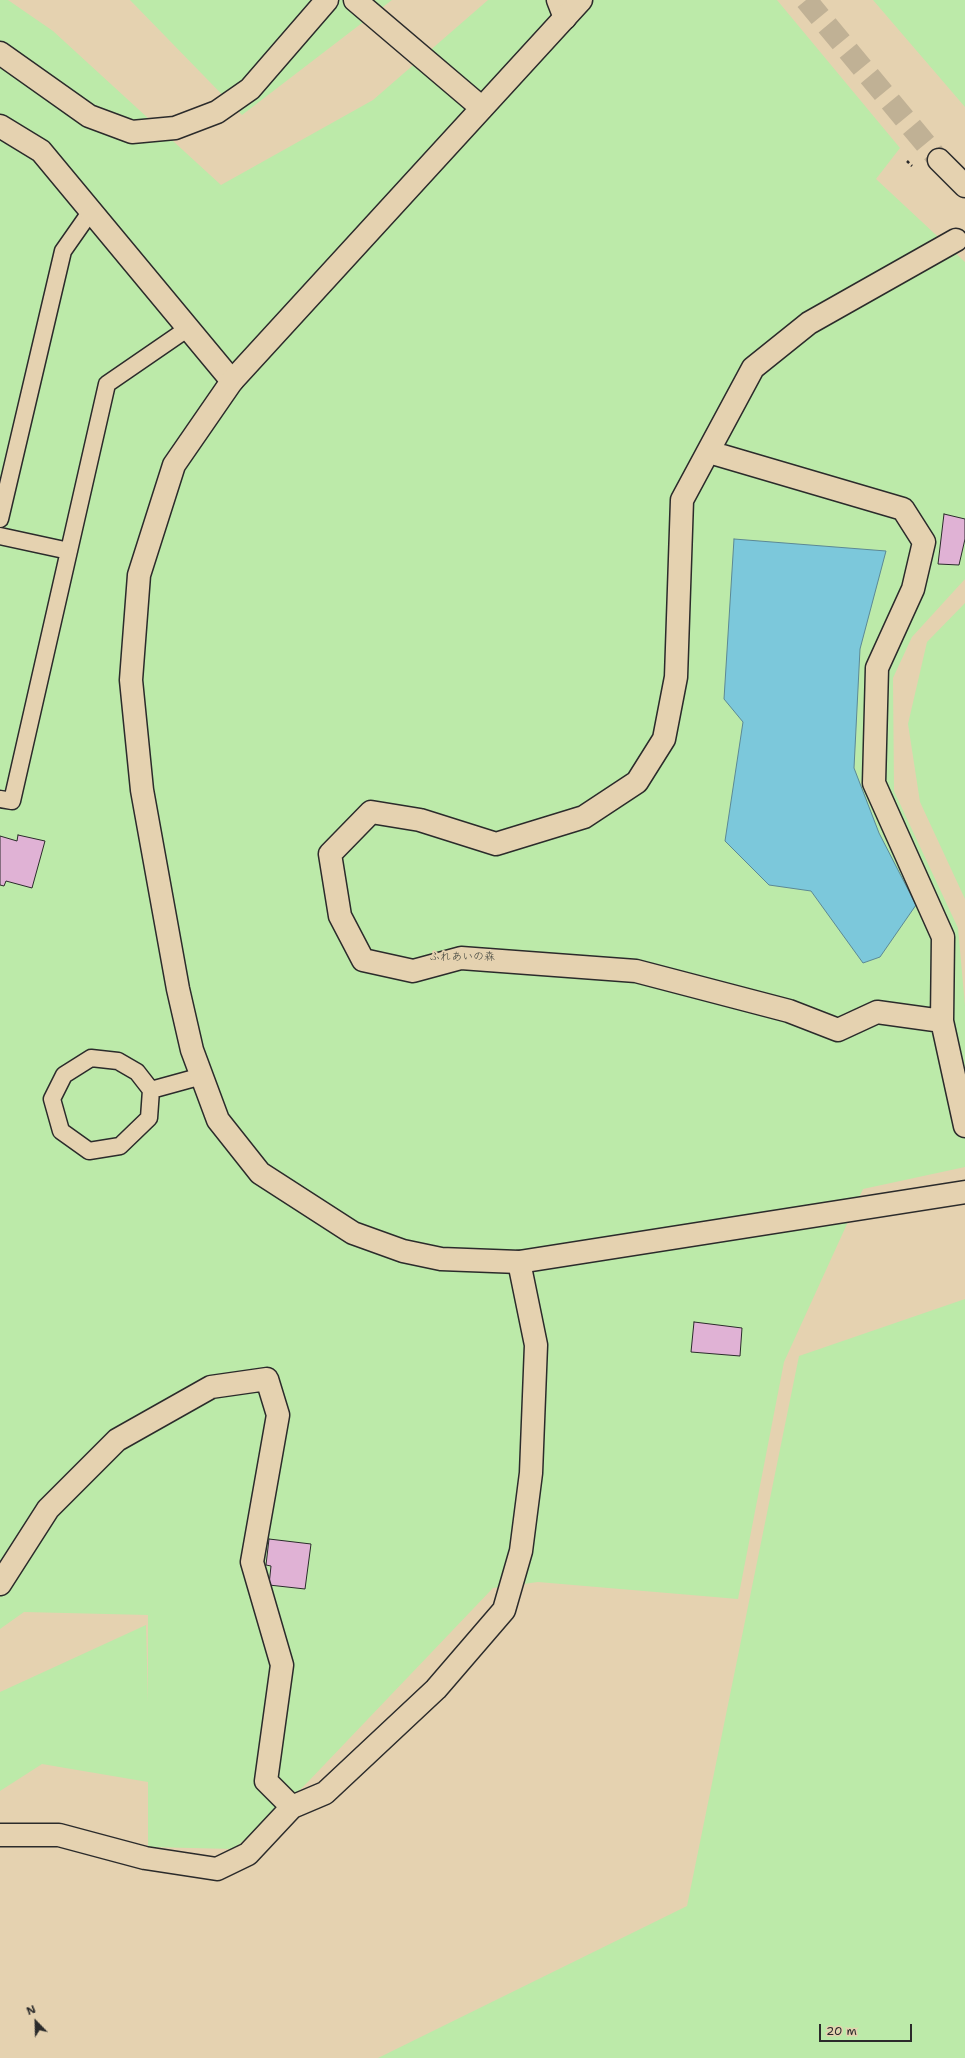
<!DOCTYPE html>
<meta charset="utf-8">
<style>
body{margin:0}
#map{position:relative;width:965px;height:2058px;overflow:hidden;background:#e5d2b0;font-family:"Shantell Sans",sans-serif}
canvas{display:block}
.north{position:absolute;left:16px;top:2002px;width:40px;height:40px;-webkit-text-stroke:3px #e5d2b0;paint-order:stroke;rotate:337deg;font-size:11px;font-weight:700;line-height:16px;text-align:center;color:#2b2b2b}
.north::after{content:'';display:block;margin:auto;width:14px;height:18px;background:#2b2b2b;clip-path:polygon(50% 0,100% 100%,50% 72%,0 100%)}
.scale{position:absolute;left:819px;top:2024px;width:93px;height:18px;box-sizing:border-box;border:2px solid #2b2b2b;border-top:0;padding-left:5px;font-size:12px;line-height:14px;white-space:nowrap;color:#2b2b2b;-webkit-text-stroke:3px #e5d2b0;paint-order:stroke}
</style>
<div id="map">
<canvas width="965" height="2058"></canvas>
<div class="north">N</div>
<div class="scale">20 m</div>
</div>
<script>
const c = document.querySelector('canvas').getContext('2d');
c.lineJoin = 'round';
function fill(path, color) { c.fillStyle = color; c.fill(path, 'evenodd'); }
const toPath = rows => new Path2D(rows.map(r => 'M' + r).join(''));
function strokePath(path, color, width, dash) { c.strokeStyle = color; c.lineWidth = width; c.lineCap = dash ? 'butt' : 'round'; c.setLineDash(dash || []); c.stroke(path); }
function label(font, color, halo, rows, align = 'center') {
  c.font = font + ' "Shantell Sans","Klee One",sans-serif'; c.lineWidth = 4; c.setLineDash([]); c.textBaseline = 'middle'; c.strokeStyle = halo; c.fillStyle = color; for (const [text, x, y, turn = 0] of rows) {
    c.save(); c.translate(x, y); c.rotate((+turn || 0) * Math.PI / 180); c.textAlign = isNaN(turn) ? turn : align; if (halo) c.strokeText(text, 0, 0); c.fillText(text, 0, 0); c.restore();
  }
}
const green = toPath([
 [0,0,8,0,53,31,221,185,373,100,488,0,777,0,900,148,876,179,965,262,965,579,912,637,893,678,894,791,958,928,965,1006,965,1167,863,1189,784,1362,738,1599,538,1582,493,1588,304,1786,234,1849,148,1847,148,1782,42,1764,0,1791,0,1692,146,1625,148,1703,148,1615,24,1612,0,1629],
 [130,0,392,0,242,115],
 [873,0,965,0,965,107],
 [965,603,965,899,920,802,908,724,927,642],
 [965,1299,965,2058,378,2058,687,1906,799,1356]
]);
const water = toPath([
 [734,539,886,551,860,649,854,768,879,833,916,905,880,957,863,963,811,891,769,885,725,841,743,722,724,699,734,539]
]);
const building = toPath([
 [944,514,965,519,965,539,959,565,938,564,944,514],
 [18,835,45,841,32,888,6,881,4,886,0,885,0,836,17,841,18,835],
 [694,1322,742,1328,740,1356,691,1352,694,1322],
 [269,1539,311,1544,305,1589,269,1585,271,1566,266,1565,269,1539]
]);
const trunkTunnel = toPath([
 [806,0,939,160]
]);
const path = toPath([
 [907,161,912,166]
]);
const service = toPath([
 [0,519,63,251,91,211],
 [0,536,69,551],
 [0,799,12,801,107,384,187,329],
 [151,1090,137,1072,118,1061,91,1058,64,1075,52,1099,61,1131,89,1151,120,1146,149,1118,151,1090,202,1076]
]);
const minor = toPath([
 [558,0,565,18],
 [0,53,89,116,132,132,175,128,217,112,250,89,327,0],
 [0,126,41,151,232,381],
 [709,452,903,509,924,542,913,589,877,668,874,783,943,937,942,1021,965,1126],
 [942,1021,877,1012,838,1030,789,1011,636,971,461,958,413,971,363,960,340,916,330,854,371,812,420,820,496,844,584,817,637,782,664,739,676,677,682,500,753,368,809,323,956,240],
 [0,1584,48,1509,117,1440,211,1387,267,1379,278,1415,252,1562,282,1665,266,1781,292,1807],
 [0,1835,59,1835,145,1858,217,1869,248,1854,292,1807,325,1793,436,1689,504,1610,521,1551,531,1473,536,1345,519,1262]
]);
const tertiary = toPath([
 [355,0,482,108],
 [581,0,232,381,174,465,139,575,131,680,142,790,178,989,192,1050,218,1120,260,1173,353,1233,403,1251,441,1259,519,1262,965,1192]
]);
const trunk = toPath([
 [939,160,965,186]
]);
const parkNames = [
 ["ふれあいの森",462,957]
];
fill(green, '#bceaa9');
fill(water, '#7cc8db');
strokePath(water, '#5c8995', 1);
fill(building, '#e0b2d5');
strokePath(building, '#2b2b2b', 1);
strokePath(trunkTunnel, '#c0b195', 22, [22, 11]);
strokePath(service, '#2b2b2b', 19);
strokePath(minor, '#2b2b2b', 25);
strokePath(tertiary, '#2b2b2b', 25);
strokePath(trunk, '#2b2b2b', 25);
strokePath(path, '#2b2b2b', 2.5, [3, 3]);
strokePath(service, '#e5d2b0', 16);
strokePath(minor, '#e5d2b0', 22);
strokePath(tertiary, '#e5d2b0', 22);
strokePath(trunk, '#e5d2b0', 22);
label('11px', '#3a3e38', '#e5d2b0', parkNames);
</script>
